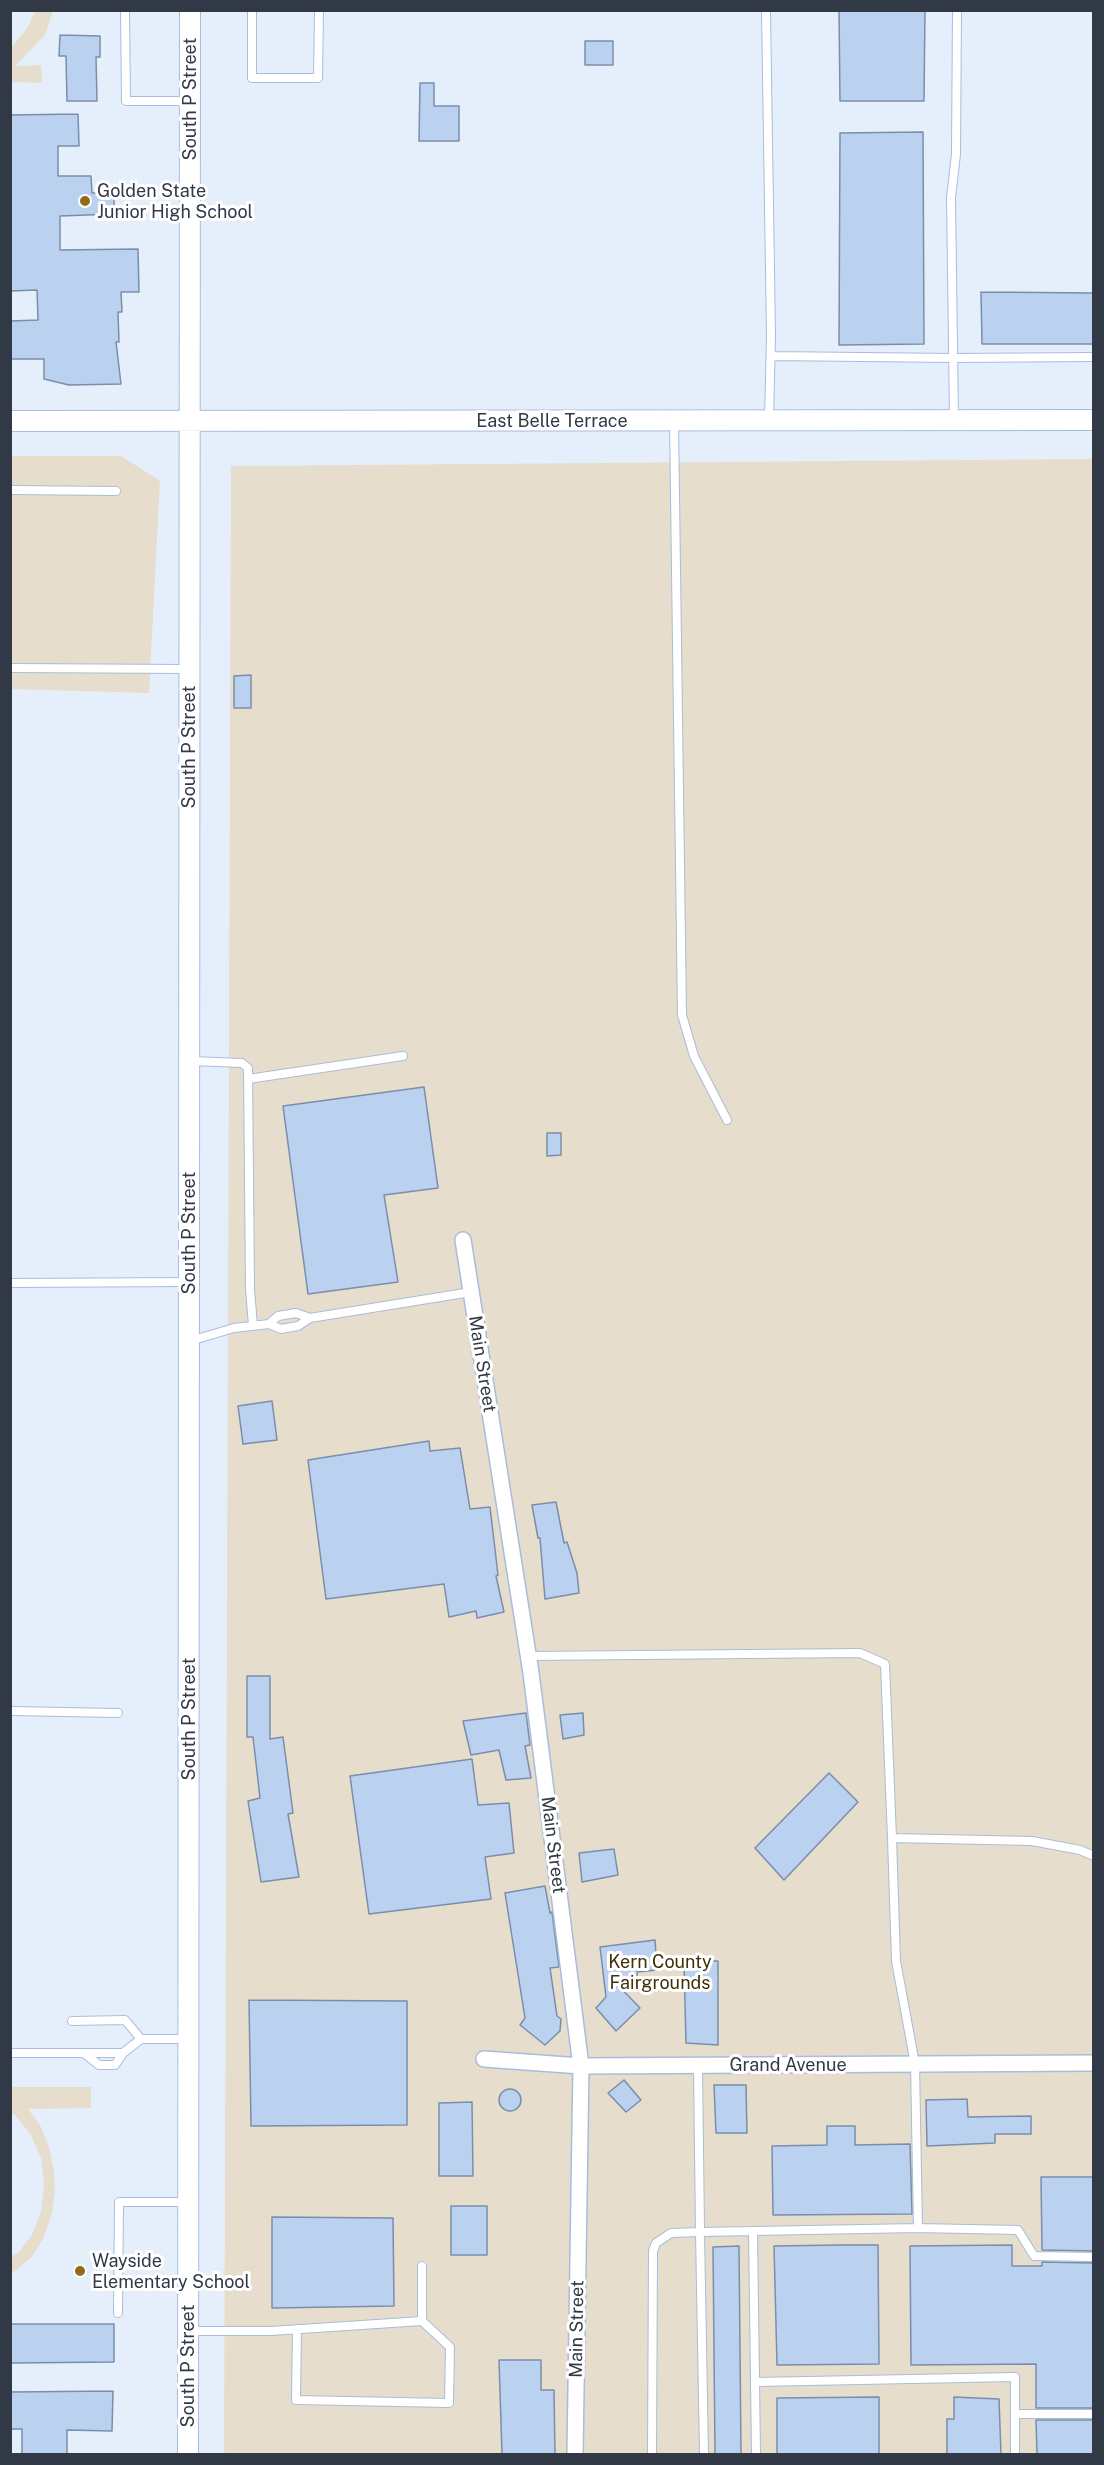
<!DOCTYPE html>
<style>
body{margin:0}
#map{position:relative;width:1104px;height:2465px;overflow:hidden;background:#e5effb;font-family:"Public Sans",sans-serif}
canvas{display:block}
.frame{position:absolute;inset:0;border:12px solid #303945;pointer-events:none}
</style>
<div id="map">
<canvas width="1104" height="2465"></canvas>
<div class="frame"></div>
</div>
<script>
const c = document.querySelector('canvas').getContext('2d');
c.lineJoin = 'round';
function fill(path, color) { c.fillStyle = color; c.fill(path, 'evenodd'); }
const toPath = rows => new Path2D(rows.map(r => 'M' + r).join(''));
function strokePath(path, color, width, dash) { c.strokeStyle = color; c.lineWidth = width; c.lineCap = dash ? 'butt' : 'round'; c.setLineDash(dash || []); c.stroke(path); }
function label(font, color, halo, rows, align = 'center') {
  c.font = font + ' "Public Sans",sans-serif'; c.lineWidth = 6; c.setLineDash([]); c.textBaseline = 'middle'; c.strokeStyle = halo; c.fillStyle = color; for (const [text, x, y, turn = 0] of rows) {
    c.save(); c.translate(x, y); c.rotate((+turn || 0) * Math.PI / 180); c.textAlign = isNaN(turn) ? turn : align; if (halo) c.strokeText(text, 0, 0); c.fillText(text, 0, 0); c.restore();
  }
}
const green = toPath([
 [35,11,53,11,45,35,15,66,41,65,42,83,11,82,11,48,28,27],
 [11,456,121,456,160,481,149,693,11,689],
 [1093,459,1093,2454,224,2454,231,466],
 [11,2087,91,2087,91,2108,28,2109,40,2125,49,2147,54,2171,55,2194,51,2217,43,2239,31,2258,11,2274,11,2257,18,2253,32,2235,41,2211,44,2184,41,2158,31,2135,16,2116,11,2113]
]);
const building = toPath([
 [839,10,925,10,924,101,840,101,839,10],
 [60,35,100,36,100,57,96,57,97,101,67,101,66,56,59,56,60,35],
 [585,41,613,41,613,65,585,65,585,41],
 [420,83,434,83,434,106,459,106,459,141,419,141,420,83],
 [78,114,79,146,58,146,58,176,91,176,92,193,114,193,114,214,60,216,60,250,138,249,139,292,121,292,122,312,118,312,119,342,116,342,121,384,69,385,44,379,44,359,10,359,10,321,38,320,37,290,10,291,10,115,78,114],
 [923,132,924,344,839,345,840,133,923,132],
 [981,292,1094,293,1094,344,982,344,981,292],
 [251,675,251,708,234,708,234,676,251,675],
 [424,1087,438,1188,384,1195,398,1282,308,1294,283,1106,424,1087],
 [547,1133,561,1133,561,1155,547,1156,547,1133],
 [272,1401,277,1440,243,1444,238,1406,272,1401],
 [429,1441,430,1451,460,1448,470,1509,490,1507,498,1575,496,1576,504,1612,477,1618,476,1611,449,1617,444,1584,326,1599,308,1460,429,1441],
 [556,1502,564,1543,567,1542,577,1573,579,1593,545,1599,540,1538,538,1538,532,1505,556,1502],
 [247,1676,270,1676,270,1739,283,1737,293,1813,288,1814,299,1877,261,1882,248,1801,260,1798,253,1737,247,1737,247,1676],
 [526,1713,530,1745,525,1746,531,1778,506,1780,499,1750,471,1755,463,1721,526,1713],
 [583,1713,584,1735,563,1739,560,1715,583,1713],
 [472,1759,478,1805,509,1803,514,1853,485,1857,491,1899,369,1914,350,1776,472,1759],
 [829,1773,858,1802,784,1880,755,1848,829,1773],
 [614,1849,618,1875,582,1882,579,1853,614,1849],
 [545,1886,550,1913,552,1912,559,1967,550,1968,557,2016,561,2019,560,2031,545,2045,520,2025,525,2018,505,1893,545,1886],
 [655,1940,657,1970,637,1972,637,1977,613,1980,640,2008,616,2031,596,2008,606,1997,600,1947,655,1940],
 [684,1961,718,1961,718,2045,686,2043,684,1961],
 [249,2000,407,2001,407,2125,251,2126,249,2000],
 [624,2080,641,2100,626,2112,608,2093,624,2080],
 [714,2085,746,2085,747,2133,716,2133,714,2085],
 '499 2100a11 11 0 1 1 22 0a11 11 0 1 1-22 0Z',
 [967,2099,968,2117,1031,2116,1031,2134,995,2134,995,2143,927,2146,926,2100,967,2099],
 [472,2102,473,2176,439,2176,439,2103,472,2102],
 [827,2126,855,2126,855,2145,910,2144,912,2214,773,2215,772,2146,827,2145,827,2126],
 [1041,2177,1094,2177,1094,2251,1042,2250,1041,2177],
 [451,2206,487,2206,487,2255,451,2255,451,2206],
 [272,2217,393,2218,394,2306,272,2308,272,2217],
 [839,2245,878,2245,879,2364,777,2365,774,2246,839,2245],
 [1012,2245,1012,2266,1042,2266,1042,2262,1094,2263,1094,2408,1036,2408,1036,2364,911,2365,910,2246,1012,2245],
 [739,2246,741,2454,715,2454,713,2247,739,2246],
 [10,2324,114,2324,114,2362,10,2363,10,2324],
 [499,2360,541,2360,541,2390,554,2390,555,2454,502,2454,499,2360],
 [113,2391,112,2431,67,2430,67,2454,22,2454,22,2429,10,2429,10,2392,113,2391],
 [879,2397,879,2454,777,2454,777,2398,879,2397],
 [954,2397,999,2399,1001,2454,947,2454,947,2419,954,2419,954,2397],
 [1036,2420,1094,2420,1094,2454,1037,2454,1036,2420]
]);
const service = toPath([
 [125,10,126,101,190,101],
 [252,10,252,78,318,78,319,10],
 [766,10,771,336,769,420],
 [771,356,953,358,1094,357],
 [954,419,951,198,956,154,957,10],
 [674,420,682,1015,694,1056,727,1120],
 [10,490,116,491],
 [10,668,188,669],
 [191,1061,242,1063,248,1068,250,1289,253,1326],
 [248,1079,403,1056],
 [10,1283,188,1282],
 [269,1324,278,1316,296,1313,310,1318],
 [190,1341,234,1328,269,1324,281,1329,298,1326,310,1318,471,1292],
 [528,1656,860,1653,885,1664,892,1838],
 [10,1711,118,1713],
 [72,2021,125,2020,141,2039],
 [10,2053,123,2053],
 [85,2054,99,2065,115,2065,123,2053,141,2039,188,2039],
 [918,2228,1018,2230,1034,2256,1094,2257],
 [753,2231,756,2454],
 [118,2313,119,2202,187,2202],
 [297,2329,296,2400,449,2403,450,2347,422,2321],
 [189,2331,271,2331,422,2321,422,2266],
 [755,2382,1015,2377,1015,2454],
 [1015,2414,1094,2414],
 [652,2454,653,2251,656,2243,671,2233,700,2232,698,2066],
 [704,2454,700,2232,918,2228,915,2064,896,1961,892,1838,1032,1841,1080,1850,1094,1856]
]);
const minor = toPath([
 [463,1240,531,1673,581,2066,575,2454],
 [484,2059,581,2066,1094,2063]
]);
const tertiary = toPath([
 [10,421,1094,420],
 [188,2454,190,10]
]);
const markers = [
 [85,201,6,"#906c12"],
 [80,2271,6,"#906c12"]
];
const streetNames = [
 ["South P Street",190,99,-90],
 ["East Belle Terrace",552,421],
 ["South P Street",189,747,-90],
 ["South P Street",189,1233,-90],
 ["Main Street",482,1364,81],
 ["South P Street",189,1719,-90],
 ["Main Street",553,1845,83],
 ["Grand Avenue",788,2065],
 ["Main Street",577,2329,-89],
 ["South P Street",188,2366,-90]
];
const poiNames = [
 ["Golden State",97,191],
 ["Junior High School",97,212],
 ["Wayside",92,2261],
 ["Elementary School",92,2282]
];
const parkNames = [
 ["Kern County",660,1962],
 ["Fairgrounds",660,1983]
];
fill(green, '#e6ddcc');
fill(building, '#bbd1f0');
strokePath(building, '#7a8eab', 1.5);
strokePath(service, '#a8bddc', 10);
strokePath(minor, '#a8bddc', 18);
strokePath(tertiary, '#a8bddc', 22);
strokePath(service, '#fff', 8);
strokePath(minor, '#fff', 15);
strokePath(tertiary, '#fff', 20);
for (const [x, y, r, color] of markers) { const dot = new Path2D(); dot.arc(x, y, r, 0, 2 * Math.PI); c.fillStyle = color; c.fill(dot); strokePath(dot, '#fff', 2); }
label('18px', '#303945', '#fff', streetNames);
label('18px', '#303945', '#fff', poiNames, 'left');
label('18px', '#402f09', '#fff', parkNames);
</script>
